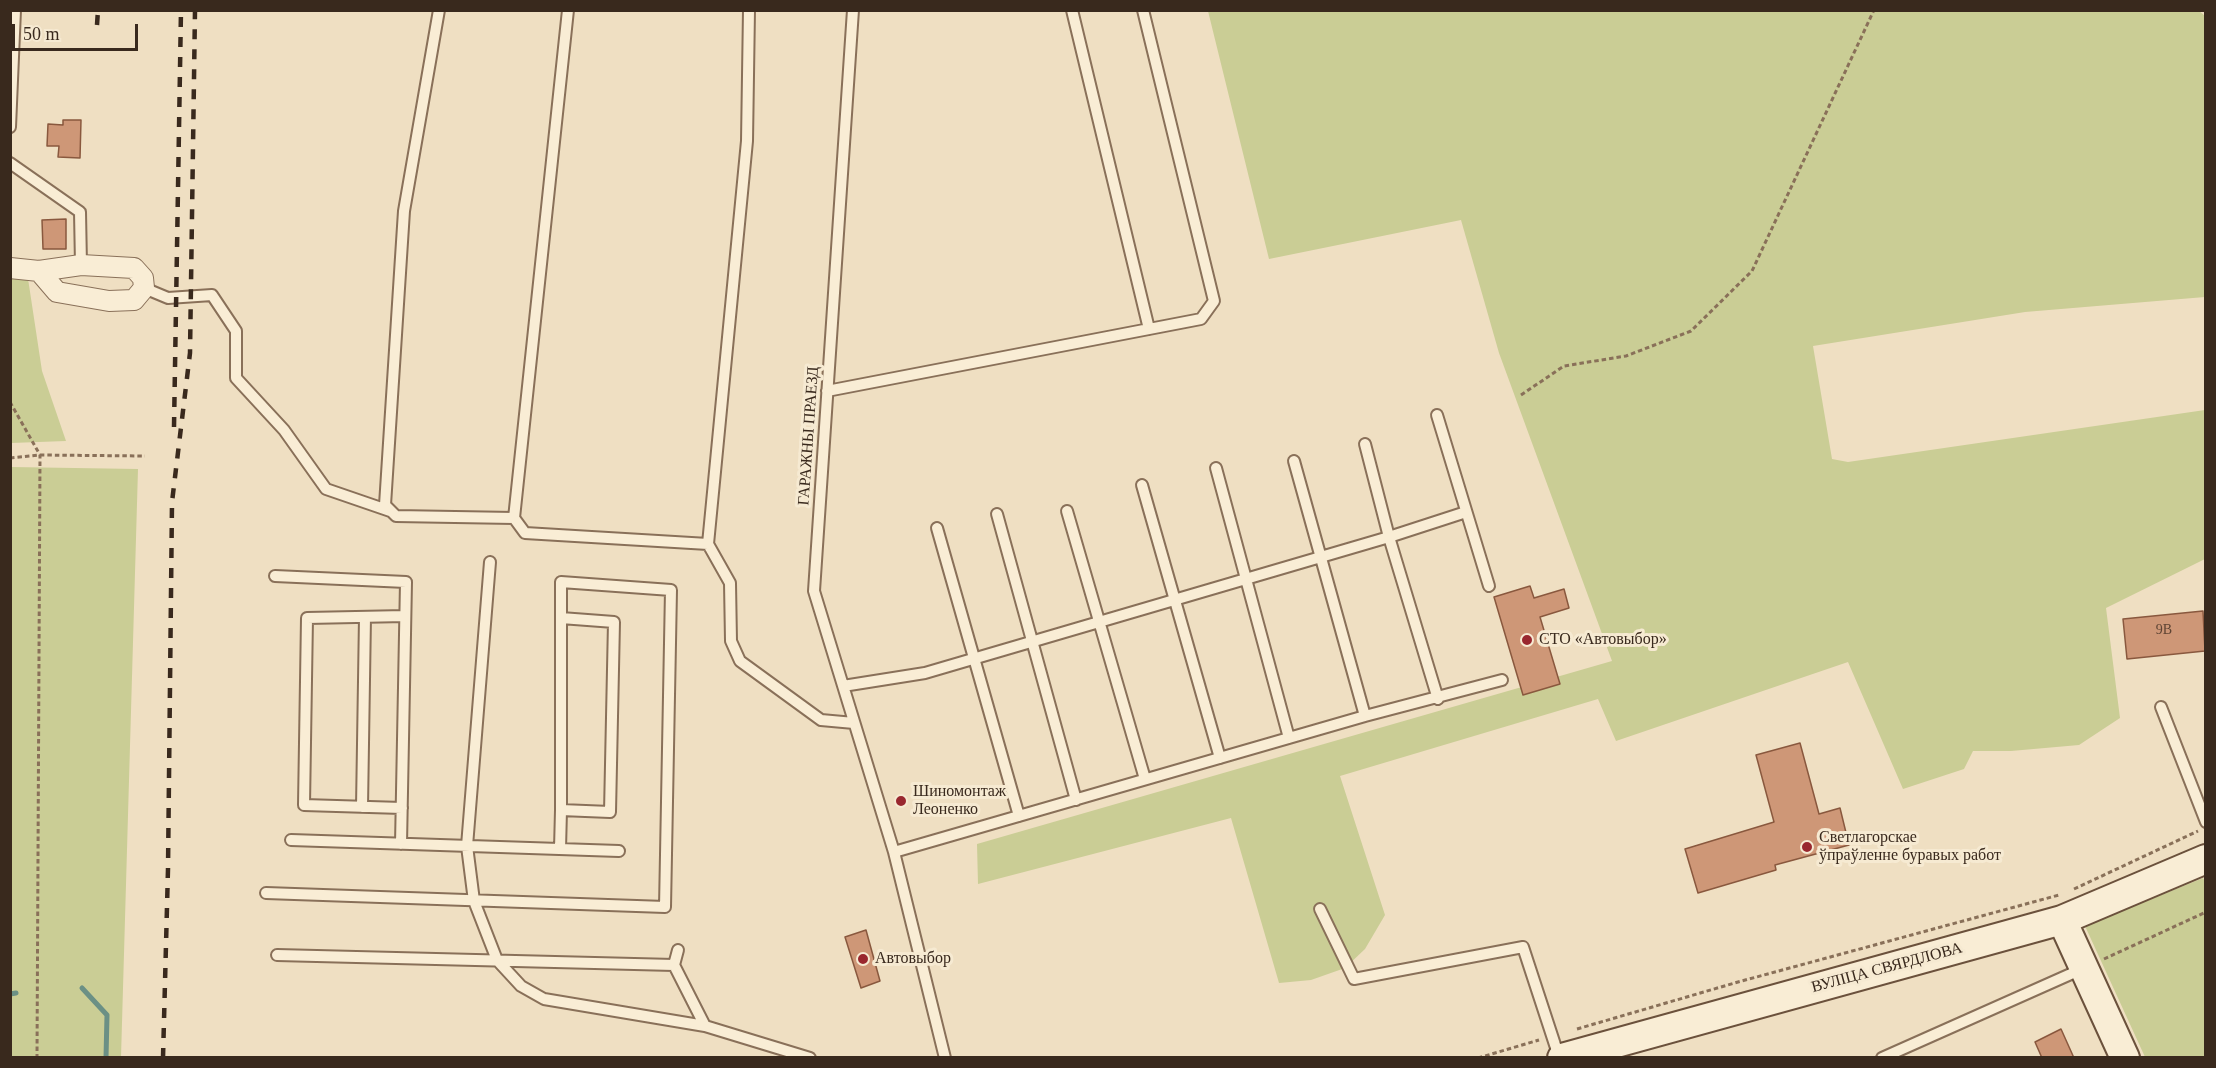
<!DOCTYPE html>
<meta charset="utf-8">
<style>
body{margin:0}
#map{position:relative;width:2216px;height:1068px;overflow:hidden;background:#efdfc2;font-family:Georgia,serif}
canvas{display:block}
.frame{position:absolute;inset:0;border:12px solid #39291d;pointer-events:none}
.scale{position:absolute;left:12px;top:24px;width:126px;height:27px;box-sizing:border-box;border:3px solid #39291d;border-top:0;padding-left:8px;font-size:18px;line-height:21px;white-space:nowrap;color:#39291d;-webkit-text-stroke:4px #f6ead2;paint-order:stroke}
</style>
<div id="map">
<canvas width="2216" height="1068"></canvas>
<div class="frame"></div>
<div class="scale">50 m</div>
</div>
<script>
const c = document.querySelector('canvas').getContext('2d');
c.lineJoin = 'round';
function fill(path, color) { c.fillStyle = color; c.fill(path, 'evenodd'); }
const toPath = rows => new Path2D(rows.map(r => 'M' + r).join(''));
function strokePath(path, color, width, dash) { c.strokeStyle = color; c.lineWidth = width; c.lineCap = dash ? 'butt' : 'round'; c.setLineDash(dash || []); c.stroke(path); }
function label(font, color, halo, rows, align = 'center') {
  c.font = font + ' Georgia,serif'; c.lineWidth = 6; c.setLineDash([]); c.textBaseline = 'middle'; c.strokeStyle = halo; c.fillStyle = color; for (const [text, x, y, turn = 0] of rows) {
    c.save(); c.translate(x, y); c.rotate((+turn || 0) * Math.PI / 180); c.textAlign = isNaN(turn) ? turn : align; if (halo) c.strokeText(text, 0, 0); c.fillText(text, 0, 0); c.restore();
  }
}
const green = toPath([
 [2198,10,2205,16,2205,297,2025,312,1813,346,1832,459,1848,462,2205,410,2205,559,2106,608,2120,718,2079,745,2011,751,1973,751,1964,769,1903,789,1848,662,1616,741,1598,699,1340,776,1385,915,1365,949,1345,968,1311,980,1279,983,1231,818,978,884,977,844,1612,661,1499,353,1461,220,1269,259,1208,11],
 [10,271,27,272,42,371,66,441,11,443],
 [11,467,138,469,121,1057,11,1057],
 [2203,878,2206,883,2205,1057,2145,1057,2085,926]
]);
const stream = toPath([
 [82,988,107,1015,106,1058],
 [10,994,16,993]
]);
const building = toPath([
 [63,120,81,120,80,158,58,157,59,146,47,146,48,124,63,125,63,120],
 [66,219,66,249,43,249,42,220,66,219],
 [1530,586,1534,598,1564,589,1569,608,1540,617,1560,684,1523,695,1494,597,1530,586],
 [2203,611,2205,651,2127,659,2123,619,2203,611],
 [1800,743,1819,814,1840,808,1849,845,1775,865,1776,870,1698,893,1685,849,1774,822,1756,755,1800,743],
 [866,930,880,981,861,988,845,937,866,930],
 [2061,1029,2074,1058,2042,1058,2035,1042,2061,1029]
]);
const path = toPath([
 [1521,395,1564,366,1626,356,1691,331,1752,271,1874,10],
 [10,402,40,455,37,1058],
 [10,458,40,455,145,456],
 [2074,889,2198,831],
 [2104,959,2206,912],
 [1577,1029,1738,982,2059,895],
 [1478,1058,1539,1040]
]);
const lane = toPath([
 [439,10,404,211,385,505,396,516,514,518],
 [568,10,514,518,525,533,708,544],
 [749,10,747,141,708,544,730,583,731,641,740,661,821,720,854,723],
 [853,10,814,591,894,852,945,1058],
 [1072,10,1149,329],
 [10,127,15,10],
 [10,163,80,212,81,265],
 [144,288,168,298,212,295,236,331,236,378,284,430,326,489,390,511],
 [827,391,1201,319,1214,301,1143,10],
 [1437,415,1489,586],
 [1365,444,1389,537,1438,699],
 [1294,461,1365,716],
 [1216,468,1289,738],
 [1142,485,1220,758],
 [1067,511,1145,779],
 [997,514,1076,800],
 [937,528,1019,816],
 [490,562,467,846,474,901,497,960,521,986,544,999,705,1026,810,1058],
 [275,576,406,582,401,844],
 [843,686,925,673,1389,537,1466,512],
 [2161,707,2206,822],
 [362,807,365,617],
 [402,808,304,805,307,618,405,616],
 [291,840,619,851],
 [560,849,561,810],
 [894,852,1365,716,1502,680],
 [266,893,665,907,671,590,561,582,561,810,610,812,614,622,561,618],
 [1320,909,1354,979,1523,947,1559,1057],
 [678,950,674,965,705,1026],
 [277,955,674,965],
 [1882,1058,2082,969]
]);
const street = toPath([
 [10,268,39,271,81,265,134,268,143,278,144,288,134,300,109,301,57,292,39,271]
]);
const secondary = toPath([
 [2062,920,2125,1058],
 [1562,1058,2062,920,2206,859]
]);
const rail = toPath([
 [97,25,98,10],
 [174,427,181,10],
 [163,1058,168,869,172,502,190,353,195,10]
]);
const markers = [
 [1527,640,6,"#99272e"],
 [901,801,6,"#99272e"],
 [1807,847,6,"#99272e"],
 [863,959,6,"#99272e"]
];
const numberNames = [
 ["9В",2164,630]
];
const streetNames = [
 ["ГАРАЖНЫ ПРАЕЗД",809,436,-86],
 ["ВУЛІЦА СВЯРДЛОВА",1887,968,-15]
];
const poiNames = [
 ["СТО «Автовыбор»",1539,640],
 ["Шиномонтаж",913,792],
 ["Леоненко",913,810],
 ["Светлагорскае",1819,838],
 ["ўпраўленне буравых работ",1819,856],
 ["Автовыбор",875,959]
];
fill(green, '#cacd95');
strokePath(stream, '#6b9085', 5);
fill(building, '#ce9777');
strokePath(building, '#89583e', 1.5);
strokePath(lane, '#897059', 14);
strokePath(street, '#897059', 22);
strokePath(secondary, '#6b513c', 32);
strokePath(path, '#897059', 3, [4.5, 3]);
strokePath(lane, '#f9edd5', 10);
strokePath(street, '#f9edd5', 20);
strokePath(secondary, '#f9edd5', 28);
strokePath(rail, '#39291d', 4.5, [10, 10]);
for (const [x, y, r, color] of markers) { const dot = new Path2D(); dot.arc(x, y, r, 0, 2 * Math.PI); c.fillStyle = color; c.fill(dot); strokePath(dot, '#f6ead2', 2); }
label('14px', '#5e4434', null, numberNames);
label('16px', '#39291d', '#f6ead2', streetNames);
label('16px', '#39291d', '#f6ead2', poiNames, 'left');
</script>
